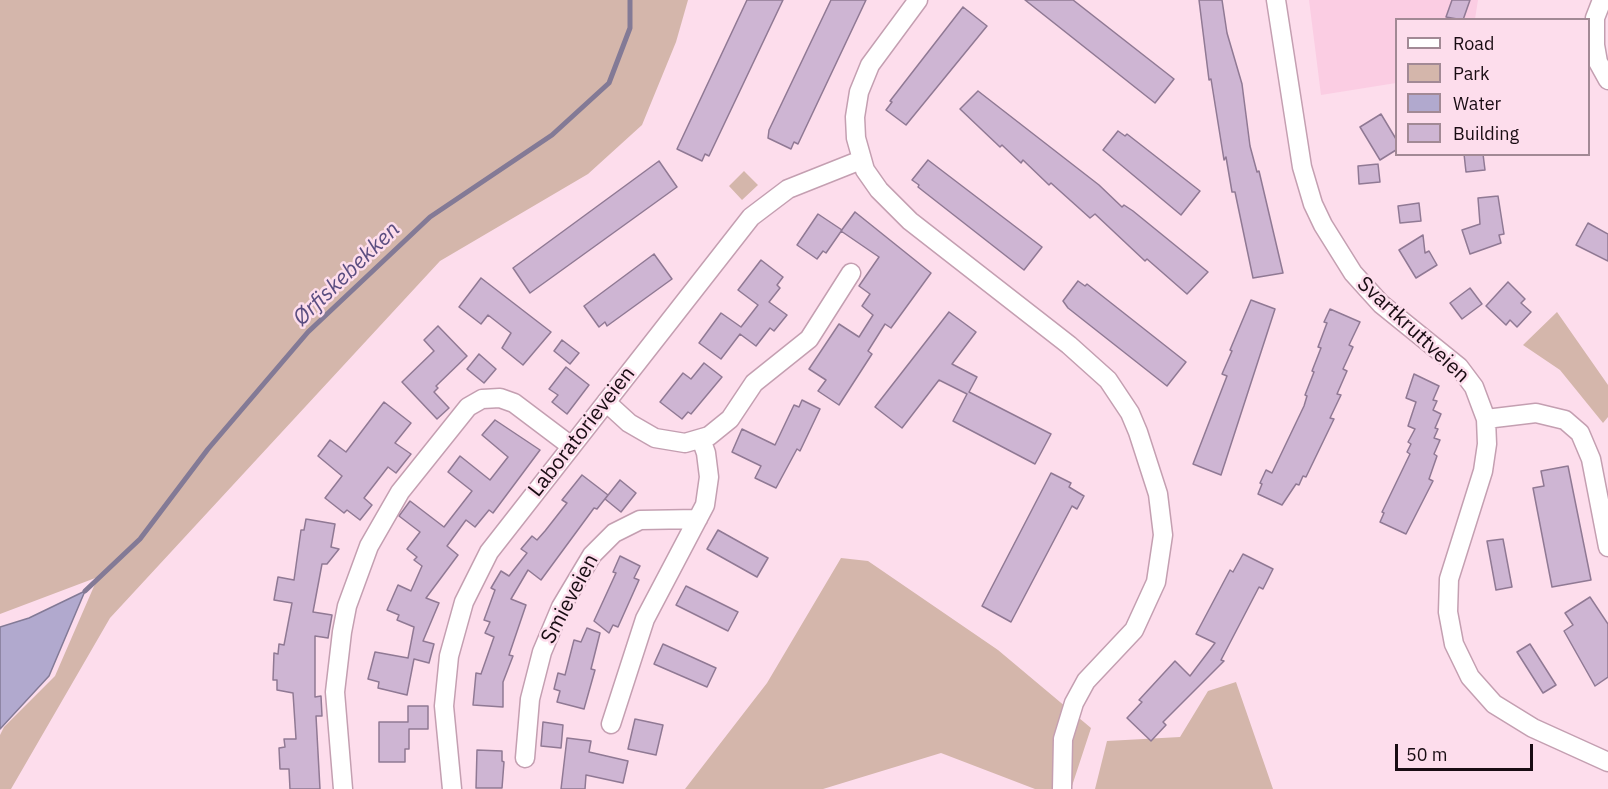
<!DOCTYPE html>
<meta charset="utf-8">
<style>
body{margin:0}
#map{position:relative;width:1608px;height:789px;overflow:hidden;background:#fdddec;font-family:"IBM Plex Sans",sans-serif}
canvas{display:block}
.legend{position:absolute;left:1395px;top:18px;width:195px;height:138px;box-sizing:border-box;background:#fdddec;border:2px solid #a28995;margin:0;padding:8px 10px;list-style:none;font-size:18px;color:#190c13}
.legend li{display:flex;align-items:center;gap:12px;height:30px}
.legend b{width:30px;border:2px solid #a28995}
.scale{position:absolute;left:1395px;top:744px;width:138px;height:27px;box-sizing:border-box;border:3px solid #190c13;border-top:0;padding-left:8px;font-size:18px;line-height:21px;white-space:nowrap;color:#190c13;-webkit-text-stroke:4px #fdddec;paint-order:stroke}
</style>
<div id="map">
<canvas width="1608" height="789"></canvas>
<ul class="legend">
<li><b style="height:8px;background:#fff"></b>Road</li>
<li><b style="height:16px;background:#d4b6ab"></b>Park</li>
<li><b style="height:16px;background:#b1a9ce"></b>Water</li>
<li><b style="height:16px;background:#ceb5d3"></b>Building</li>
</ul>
<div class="scale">50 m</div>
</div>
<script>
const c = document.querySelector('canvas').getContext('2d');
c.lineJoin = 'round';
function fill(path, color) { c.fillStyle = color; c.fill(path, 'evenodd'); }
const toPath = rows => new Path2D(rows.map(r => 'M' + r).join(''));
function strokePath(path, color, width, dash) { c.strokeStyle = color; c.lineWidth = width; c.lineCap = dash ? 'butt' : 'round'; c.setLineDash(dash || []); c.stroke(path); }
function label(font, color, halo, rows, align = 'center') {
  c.font = font + ' "IBM Plex Sans",sans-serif'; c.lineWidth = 5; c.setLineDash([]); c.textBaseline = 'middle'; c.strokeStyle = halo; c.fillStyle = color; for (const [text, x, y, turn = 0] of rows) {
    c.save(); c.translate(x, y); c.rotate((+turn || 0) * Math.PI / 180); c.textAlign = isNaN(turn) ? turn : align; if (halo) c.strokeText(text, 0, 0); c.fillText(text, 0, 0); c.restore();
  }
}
const built = toPath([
 [1309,0,1478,0,1475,19,1396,20,1396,83,1321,95]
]);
const green = toPath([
 [0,0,688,0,676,42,642,125,588,174,440,261,110,618,11,789,0,789,0,735,4,727,55,676,98,577,0,614],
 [744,171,758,185,742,200,729,186],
 [1557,312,1608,385,1608,417,1603,423,1560,370,1523,345],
 [841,558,868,561,998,650,1091,728,1071,789,1035,789,941,753,823,789,685,789,767,683],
 [1236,682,1273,789,1095,789,1107,741,1180,737,1208,691]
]);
const water = toPath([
 [85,591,49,676,0,729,0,627,29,618,85,591]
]);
const stream = toPath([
 [85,591,140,539,208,449,308,332,430,217,552,135,609,83,630,28,630,0]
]);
const building = toPath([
 [747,0,783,0,709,156,705,154,702,161,677,149,747,0],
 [831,0,866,0,798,144,794,142,791,149,768,138,769,130,831,0],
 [1025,0,1073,0,1174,79,1155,103,1025,0],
 [1199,0,1222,0,1227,33,1242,84,1250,146,1257,172,1259,171,1283,273,1253,278,1235,192,1232,192,1226,157,1224,160,1211,79,1209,80,1199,0],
 [1452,0,1470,0,1463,20,1446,17,1452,0],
 [963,7,987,26,906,125,886,110,892,102,890,101,963,7],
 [978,91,1099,185,1122,207,1124,205,1133,211,1208,272,1187,294,1147,259,1145,261,1095,214,1090,218,1051,183,1049,185,1023,160,1021,163,1002,145,1000,147,960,109,978,91],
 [1381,114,1396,139,1396,150,1380,160,1360,127,1381,114],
 [1118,131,1125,136,1127,134,1200,191,1181,215,1103,150,1118,131],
 [1464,154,1483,154,1485,170,1466,172,1464,154],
 [928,160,1042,247,1024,270,918,187,919,185,912,180,928,160],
 [659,161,677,187,530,293,513,268,659,161],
 [1378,164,1380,182,1359,184,1358,166,1378,164],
 [1498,196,1504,234,1499,235,1501,243,1470,254,1462,230,1480,224,1478,198,1498,196],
 [1419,203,1421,221,1400,223,1398,206,1419,203],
 [855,212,931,273,891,328,885,324,868,351,872,354,839,405,818,391,826,380,809,369,839,324,859,337,873,315,862,306,870,294,859,286,879,257,841,231,855,212],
 [818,214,842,230,826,253,823,251,817,259,797,245,818,214],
 [1588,223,1608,234,1608,261,1576,245,1588,223],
 [1423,235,1425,253,1429,251,1437,265,1416,278,1399,250,1423,235],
 [654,254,672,279,607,326,605,322,599,327,584,306,654,254],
 [761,260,783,277,777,285,780,288,769,302,787,315,774,331,770,328,756,346,740,334,721,359,699,343,721,313,741,327,758,305,738,290,761,260],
 [481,278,551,332,523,365,502,348,511,333,488,315,481,324,459,307,481,278],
 [1078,281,1085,286,1087,284,1186,362,1167,386,1068,308,1063,301,1078,281],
 [1508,282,1525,299,1521,303,1531,312,1517,327,1510,320,1506,325,1486,306,1508,282],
 [1470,288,1482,304,1462,319,1450,303,1470,288],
 [1251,300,1275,309,1221,475,1193,464,1227,376,1222,374,1232,351,1230,350,1251,300],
 [1330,309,1360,322,1349,345,1353,347,1343,369,1347,371,1337,394,1341,395,1330,418,1334,419,1306,477,1303,476,1299,485,1296,484,1282,505,1258,494,1262,484,1260,483,1266,470,1272,473,1304,406,1307,396,1305,395,1314,372,1312,371,1321,348,1318,347,1327,323,1324,322,1330,309],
 [949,312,976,332,952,364,977,377,969,392,1051,434,1035,464,953,421,967,394,939,380,902,428,875,407,949,312],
 [438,326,467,356,436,386,438,388,434,392,449,408,437,419,402,382,434,351,424,340,438,326],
 [562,340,579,353,570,364,554,351,562,340],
 [479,354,496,369,484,383,467,369,479,354],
 [704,363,722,377,691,414,688,412,682,419,660,402,683,373,691,379,704,363],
 [566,367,589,385,567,414,552,402,558,395,549,389,566,367],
 [1414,374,1439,386,1433,400,1437,401,1433,410,1441,414,1435,428,1438,429,1434,438,1440,440,1434,454,1437,456,1429,479,1433,481,1406,534,1380,522,1384,513,1382,512,1410,454,1407,452,1411,444,1408,442,1415,429,1408,426,1416,402,1406,398,1414,374],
 [802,400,820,409,800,451,797,449,776,488,755,478,761,466,732,452,742,429,775,445,794,405,799,407,802,400],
 [384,402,411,423,395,443,411,454,396,473,388,467,364,498,372,505,360,520,347,510,344,513,325,498,342,476,318,456,330,440,346,452,384,402],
 [495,420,540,450,493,513,489,510,475,527,466,520,447,546,458,555,426,598,439,603,423,641,434,644,429,663,414,659,407,695,378,688,379,682,368,679,375,652,408,658,414,627,397,620,399,615,387,610,398,585,411,591,422,566,414,560,417,557,407,549,420,532,399,516,410,501,444,527,472,491,448,472,460,456,490,480,508,457,482,435,495,420],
 [1568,466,1591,580,1552,587,1533,488,1544,486,1541,471,1568,466],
 [1051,473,1071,483,1069,487,1084,496,1077,509,1072,506,1011,622,982,606,1051,473],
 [582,475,608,495,597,509,594,508,541,580,528,570,511,599,526,605,509,655,513,656,503,682,503,707,473,705,476,673,481,674,494,637,485,633,490,622,484,620,495,590,491,588,501,571,509,576,527,553,521,549,532,536,537,540,545,531,567,503,562,500,582,475],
 [620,480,636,493,621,512,605,499,620,480],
 [306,519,335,524,331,547,339,549,327,564,322,564,313,612,332,615,328,638,315,636,315,697,321,696,322,716,316,716,320,789,290,789,289,769,280,769,279,748,285,747,284,739,296,739,293,693,277,690,277,680,273,680,274,653,278,654,279,644,284,645,292,603,274,600,278,577,294,580,301,530,304,530,306,519],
 [718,530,768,558,757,577,707,549,718,530],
 [1503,539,1512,587,1496,590,1487,541,1503,539],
 [1243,554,1273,569,1263,589,1259,587,1221,660,1224,661,1163,722,1166,725,1151,741,1127,718,1142,702,1139,700,1175,661,1190,676,1215,643,1196,634,1230,570,1233,572,1243,554],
 [620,556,640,566,634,578,639,580,618,627,613,625,609,633,594,621,616,573,613,572,620,556],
 [686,586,738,612,728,631,676,605,686,586],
 [1590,597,1608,624,1608,677,1595,686,1564,631,1573,625,1565,613,1590,597],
 [587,628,600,633,591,669,595,670,584,709,557,702,560,691,554,689,558,673,565,675,574,640,581,642,587,628],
 [663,644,716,668,707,687,654,664,663,644],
 [1530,644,1556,685,1543,693,1517,652,1530,644],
 [408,706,428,706,428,729,409,729,409,749,405,749,405,762,379,762,379,722,408,722,408,706],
 [635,719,663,725,656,755,628,749,635,719],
 [543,722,563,725,561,748,541,746,543,722],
 [567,738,591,741,589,752,628,761,623,783,586,775,585,789,561,789,567,738],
 [477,750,502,751,502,761,504,762,502,788,476,788,477,750]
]);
const minor = toPath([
 [918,0,870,65,859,92,855,117,856,138,865,170,879,190,910,221,1069,345,1108,380,1130,413,1138,432,1158,494,1163,535,1156,582,1134,630,1086,681,1074,703,1063,739,1062,789],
 [1276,0,1302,167,1313,204,1323,225,1353,273,1381,304,1459,367,1474,387,1486,419,1487,444,1483,471,1449,579,1448,612,1454,644,1470,677,1494,704,1533,728,1608,762],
 [1602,0,1595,18,1595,45,1598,62,1608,80],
 [606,402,629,423,655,438,685,443,709,436,730,419,754,383,809,339,851,273],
 [1486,419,1536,413,1565,420,1580,433,1591,459,1608,547],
 [611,724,645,619,705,505,709,477,706,453,701,439],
 [525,758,530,699,542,652,561,607,592,555,614,533,640,520,698,519],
 [343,789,335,692,342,632,347,606,369,546,400,492,468,407,482,399,500,398,514,403,571,446],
 [452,789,444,706,449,656,464,602,489,552,751,217,788,189,861,160]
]);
const streetNames = [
 ["Svartkruttveien",1413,330,43],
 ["Laboratorieveien",582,432,-52],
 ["Smieveien",570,599,-62]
];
const waterNames = [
 ["Ørfiskebekken",347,274,-44]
];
fill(built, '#fbcde3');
fill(green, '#d4b6ab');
fill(water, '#b1a9ce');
strokePath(water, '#837a96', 1.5);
strokePath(stream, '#837a96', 5);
fill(building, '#ceb5d3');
strokePath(building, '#907994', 1.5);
strokePath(minor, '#c49fb1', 21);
strokePath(minor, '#fff', 18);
label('21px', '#190c13', '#fdddec', streetNames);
label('italic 22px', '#5a4d80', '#fdddec', waterNames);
</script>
